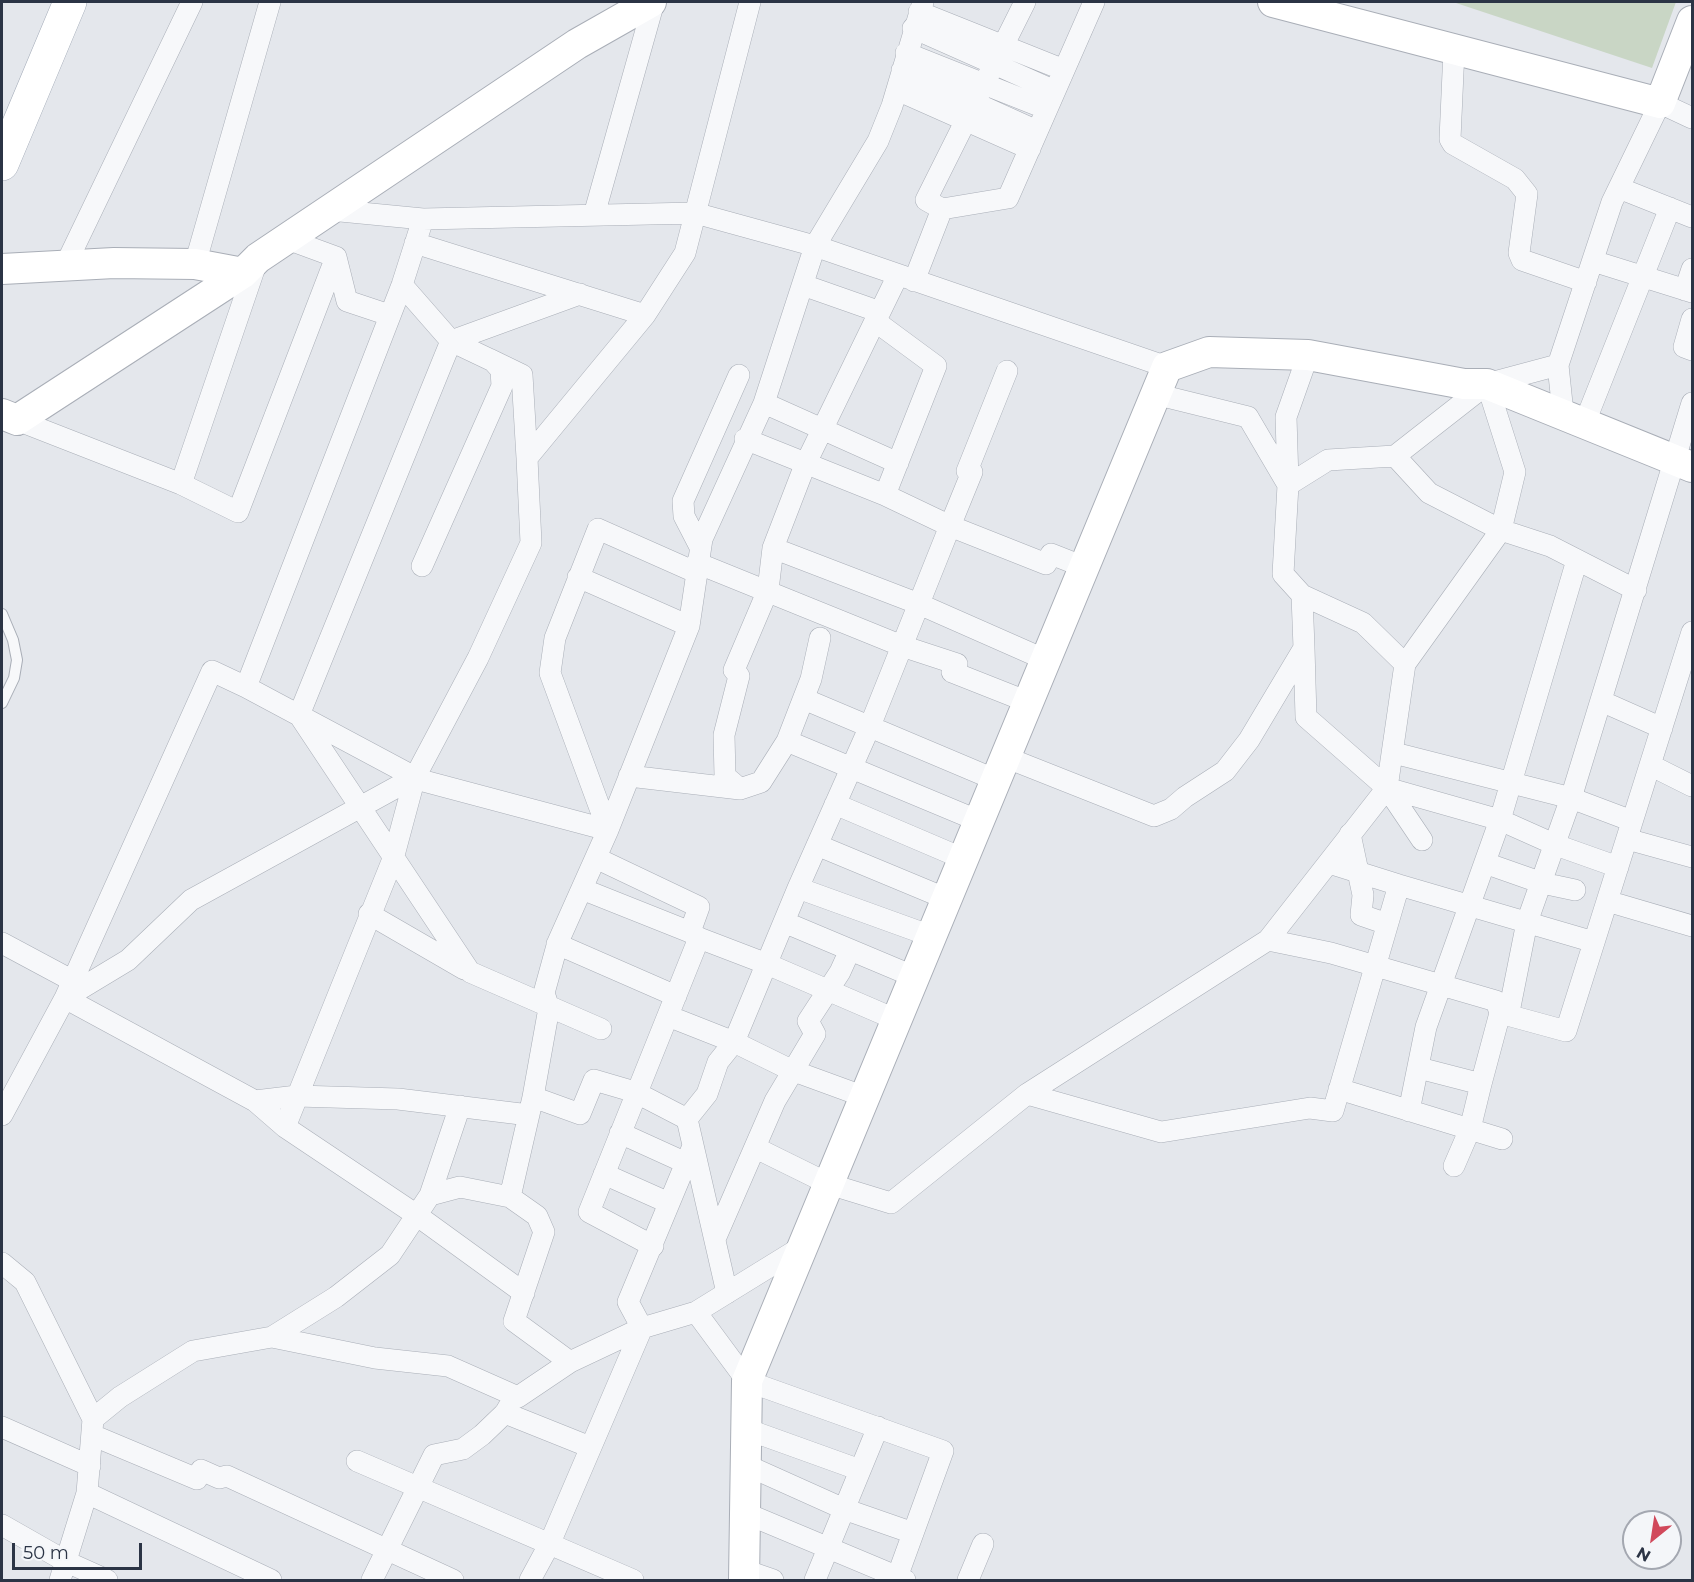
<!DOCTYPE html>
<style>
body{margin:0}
#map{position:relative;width:1694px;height:1582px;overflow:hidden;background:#e4e7ec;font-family:Montserrat,sans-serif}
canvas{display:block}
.frame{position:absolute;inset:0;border:3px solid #2b3445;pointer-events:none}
.north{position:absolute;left:1622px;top:1510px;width:60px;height:60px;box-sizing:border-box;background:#f4f6f9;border:2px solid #a4a8b1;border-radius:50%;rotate:210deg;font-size:16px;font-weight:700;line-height:24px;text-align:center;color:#2b3445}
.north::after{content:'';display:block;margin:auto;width:21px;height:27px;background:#d1495b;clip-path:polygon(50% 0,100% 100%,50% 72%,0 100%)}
.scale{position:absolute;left:12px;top:1543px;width:130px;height:27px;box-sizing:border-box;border:3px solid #2b3445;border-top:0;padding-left:8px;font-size:18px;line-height:21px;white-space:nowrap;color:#2b3445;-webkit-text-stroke:4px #f4f6f9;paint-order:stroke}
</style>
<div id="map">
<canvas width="1694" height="1582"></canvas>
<div class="frame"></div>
<div class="north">N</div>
<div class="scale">50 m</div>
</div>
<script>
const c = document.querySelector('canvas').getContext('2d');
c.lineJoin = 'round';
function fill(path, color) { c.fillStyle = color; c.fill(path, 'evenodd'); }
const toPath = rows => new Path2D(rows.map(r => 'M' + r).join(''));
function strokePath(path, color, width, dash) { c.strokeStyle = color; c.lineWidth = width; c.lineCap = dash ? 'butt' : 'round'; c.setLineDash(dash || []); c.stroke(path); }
const green = toPath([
 [1453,2,1676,2,1652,68]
]);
const lane = toPath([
 [2,614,13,640,17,660,14,678,2,703]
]);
const street = toPath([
 [919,12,1064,70],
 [913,28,1055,91],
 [1454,50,1450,139,1453,144,1515,179,1527,194,1519,253,1522,260,1586,282],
 [906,53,1047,109],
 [902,70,1037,131],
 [897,90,1030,149],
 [1619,188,1692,217],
 [942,209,1008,198,1094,2],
 [330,210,423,219,695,213,815,246,1167,367],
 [594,215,654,2],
 [415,243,645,315,685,253,750,2],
 [336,257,347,301,389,315],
 [1593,261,1692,292],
 [195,264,270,2],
 [65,266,192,2],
 [914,281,942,209,926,200,1025,2],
 [402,285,451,341,299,715,470,972,601,1029],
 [1685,290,1692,269],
 [880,312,898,275],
 [1692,319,1684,347,1692,350],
 [451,341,580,294],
 [489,359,522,375,527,458],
 [1558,365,1563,413],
 [1007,371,967,471,972,472,950,526,1046,564,1051,554,1084,567],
 [1155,394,1248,417,1288,485],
 [764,403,898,463],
 [17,420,181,484,257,261],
 [1585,422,1670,208],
 [745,439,885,495],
 [1395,456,1429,493,1501,530,1550,546,1636,590],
 [1288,481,1286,417,1308,355],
 [181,484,238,512,336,257,287,239],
 [700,547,684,516,683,501,739,375],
 [773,548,919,604,1046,660],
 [697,563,902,646,957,664,952,672,1028,702],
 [422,566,502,386,501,370,493,361,451,341],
 [578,577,689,626],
 [820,638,811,679,787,741,761,782,740,789,725,776,724,735,739,676,734,670,768,590,773,548,805,465,875,321],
 [1304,648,1306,717,1387,788,1422,840],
 [1405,664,1363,623,1302,595,1283,574,1288,485,1328,460,1395,456,1487,384,1558,365,1612,202,1660,103,1692,118],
 [246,687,420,780,608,830],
 [804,699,996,780],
 [1601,701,1662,728],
 [787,741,979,821],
 [1394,753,1571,798,1632,821],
 [1005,757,1154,816,1171,809,1185,797,1225,771,1249,740,1304,648,1302,595],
 [1650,765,1692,786],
 [629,776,740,789],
 [1387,788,1500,820,1556,845,1618,867],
 [835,804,964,859],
 [608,830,550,673,555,638,598,529,695,572],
 [1350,834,1363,895,1361,915,1387,924],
 [1627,839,1692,857],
 [817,845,947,899],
 [596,858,699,907,690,932,699,938,589,1212,653,1246],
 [1485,863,1542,883,1575,890],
 [1399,885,1594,942],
 [798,888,931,936],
 [582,889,690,932],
 [1607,901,1692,926],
 [369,914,464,969],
 [784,922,915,977],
 [699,938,767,964,897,1020],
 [1268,940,1331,953,1496,1001,1500,1013,1510,1007,1527,922,1571,798,1692,403],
 [2,943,73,981],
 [557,944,676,996],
 [65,998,255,1101,285,1127,415,1214,524,1293],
 [65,998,128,960,191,900,415,777],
 [668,1016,734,1042,791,1070,865,1097],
 [1419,1068,1481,1084,1500,1013,1566,1031,1692,632],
 [1339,1089,1502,1139],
 [1027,1094,1161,1132,1310,1108,1333,1111,1399,885,1329,863],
 [533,1097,510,1197,537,1216,544,1232,514,1321,570,1362],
 [255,1101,297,1096,398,1099,529,1115],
 [1409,1111,1426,1027,1500,820,1577,560],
 [2,1115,65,998,212,671,246,687,402,285,423,219],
 [687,1119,707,1094,718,1062,734,1042,798,888,870,726,950,526,885,495,936,366,875,321,880,312,803,285],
 [285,1127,393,859,415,777,478,658,531,543,527,458,645,315],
 [620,1133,686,1163],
 [756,1148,829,1184,891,1203,1027,1094,1268,940,1387,788,1405,664,1501,530,1515,472,1487,384],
 [1454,1166,1470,1129,1481,1084],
 [604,1174,669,1203],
 [430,1195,460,1106],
 [715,1239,775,1101,815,1034,808,1021,840,972,850,950],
 [803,1246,696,1312,747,1381,943,1451,896,1580],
 [2,1263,25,1282,93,1419,87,1493,60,1580],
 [727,1293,687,1119,635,1092,594,1080,580,1114,533,1097,549,1008,544,993,558,942,608,830,689,626,702,539,764,403,815,246,878,141,892,106,923,2],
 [272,1337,336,1297,390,1255,430,1195,460,1187,510,1197],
 [505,1413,590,1447],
 [93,1419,120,1397,193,1351,272,1337,375,1358,448,1366,518,1397,570,1362,642,1328,696,1312],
 [2,1427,90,1466],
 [746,1429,860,1470],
 [92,1435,197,1479,201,1470,219,1478,227,1476,453,1580],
 [357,1461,633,1580],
 [746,1465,844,1509,913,1533],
 [87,1493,271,1580],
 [745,1513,905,1580],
 [2,1525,67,1562,107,1580],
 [744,1570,773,1580],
 [372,1580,434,1455,463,1449,482,1435,505,1413,515,1396],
 [530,1580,549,1545,642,1328,628,1302,693,1146],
 [815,1580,878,1427],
 [968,1580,983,1544]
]);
const secondary = toPath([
 [1273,2,1660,103,1692,21],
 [2,269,114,263,195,264,243,273],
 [2,414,17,420,243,273,258,258,577,44,651,2],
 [744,1580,747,1381,1167,367,1209,352,1308,355,1464,384,1487,384,1692,467]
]);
const primary = toPath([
 [2,164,70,2]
]);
fill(green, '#c9d6c5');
strokePath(lane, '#a9aeb7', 12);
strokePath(street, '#a9aeb7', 22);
strokePath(secondary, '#a9aeb7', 32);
strokePath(primary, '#a3abb8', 34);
strokePath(lane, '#f7f8fa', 10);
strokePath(street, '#f7f8fa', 21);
strokePath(secondary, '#fff', 30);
strokePath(primary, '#fff', 33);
</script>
